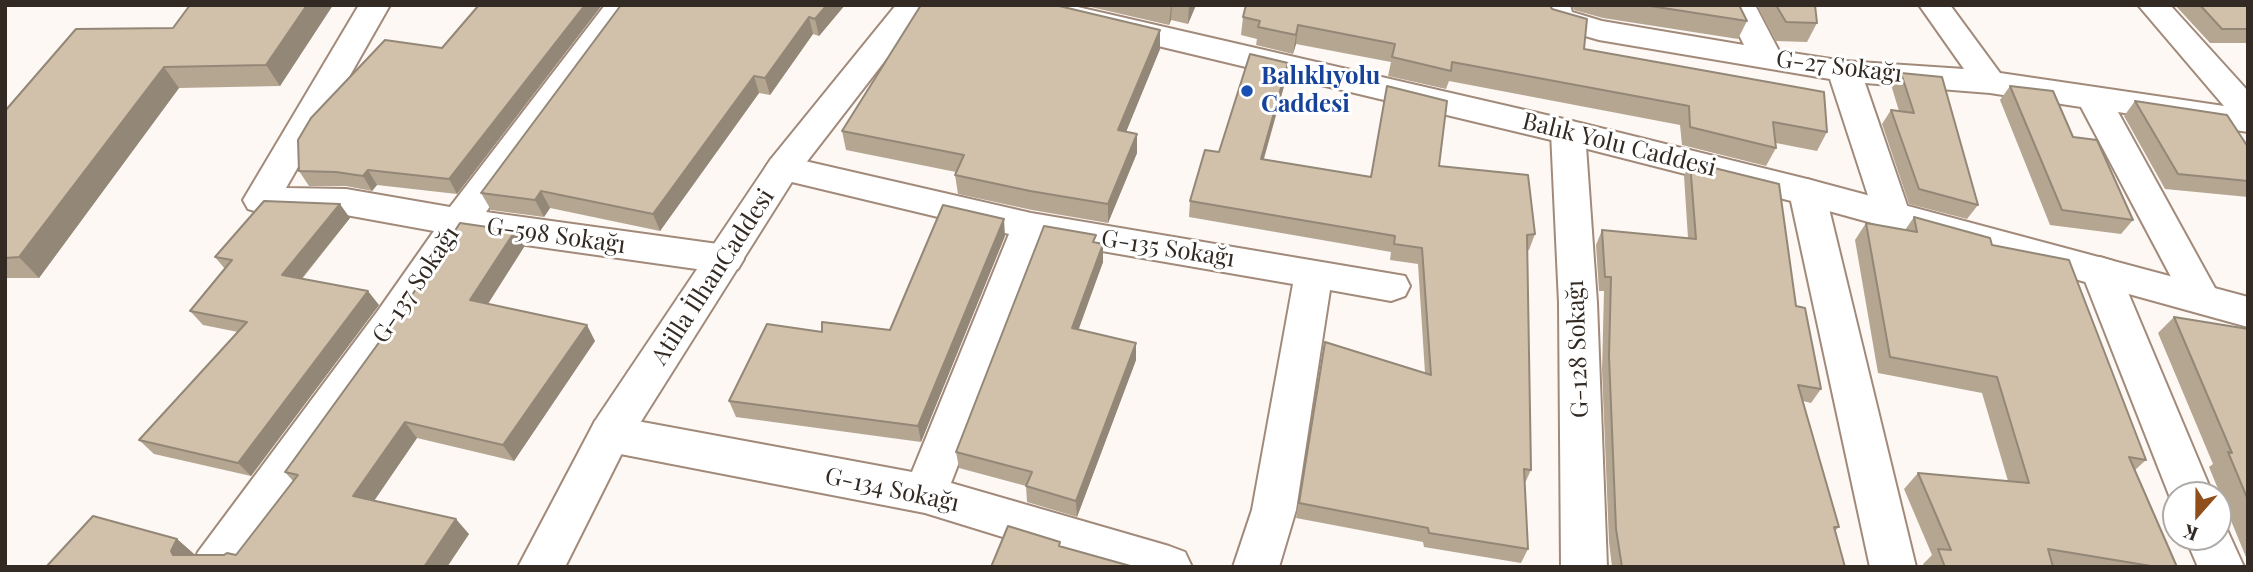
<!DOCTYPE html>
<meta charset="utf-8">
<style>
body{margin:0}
#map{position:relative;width:2253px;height:572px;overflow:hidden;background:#fdf8f4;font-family:"Playfair Display",serif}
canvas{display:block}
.frame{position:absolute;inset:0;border:7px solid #332a23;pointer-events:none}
.north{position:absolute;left:2162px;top:481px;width:70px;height:70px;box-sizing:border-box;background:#fff;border:2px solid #adaaa7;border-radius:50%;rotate:201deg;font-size:19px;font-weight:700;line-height:28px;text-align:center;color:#332a23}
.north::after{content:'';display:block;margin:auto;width:24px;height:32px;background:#904e1b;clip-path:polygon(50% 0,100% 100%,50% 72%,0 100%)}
</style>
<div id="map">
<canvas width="2253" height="572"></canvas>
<div class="frame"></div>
<div class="north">K</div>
</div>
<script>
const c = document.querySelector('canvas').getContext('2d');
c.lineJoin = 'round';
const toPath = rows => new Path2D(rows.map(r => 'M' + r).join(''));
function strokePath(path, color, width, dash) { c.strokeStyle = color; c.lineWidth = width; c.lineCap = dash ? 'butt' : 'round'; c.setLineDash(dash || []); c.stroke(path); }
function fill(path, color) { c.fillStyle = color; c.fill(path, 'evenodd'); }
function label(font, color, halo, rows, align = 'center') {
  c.font = font + ' "Playfair Display",serif'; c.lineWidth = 6; c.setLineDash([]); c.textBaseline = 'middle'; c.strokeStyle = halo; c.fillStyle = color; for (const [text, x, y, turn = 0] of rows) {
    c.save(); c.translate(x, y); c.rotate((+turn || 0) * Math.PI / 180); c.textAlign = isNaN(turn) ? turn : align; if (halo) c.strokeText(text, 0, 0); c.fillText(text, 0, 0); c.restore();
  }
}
const street = toPath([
 [359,5,390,5,286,188,346,189,450,207,605,5,637,5,486,212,725,245,738,249,744,259,738,269,725,273,469,237,405,334,241,567,191,567,198,552,377,312,434,231,346,215,261,213,248,209,243,200,359,5],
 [1539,5,1570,5,1572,12,1602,21,1744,45,1724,5,1755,5,1779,51,1844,61,1964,69,1919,5,1950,5,2000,73,2224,106,2138,5,2170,5,2248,91,2248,132,2118,112,2221,299,2216,309,2202,314,2188,309,2081,107,1990,93,1865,83,1910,214,1905,223,1892,227,1879,223,1874,214,1830,79,1599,40,1547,25,1539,5],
 [1568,120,1580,124,1585,132,1597,303,1607,567,1561,567,1559,303,1551,132,1556,124,1568,120],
 [783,156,1031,213,1405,276,1410,286,1405,296,1391,301,1330,290,1296,510,1279,567,1233,567,1252,510,1293,284,1044,241,951,483,1169,546,1185,552,1192,567,1100,567,925,513,610,452,595,447,589,434,595,421,610,416,912,472,1009,234,771,177,765,168,771,159,783,156],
 [1807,179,1820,183,1825,192,1916,567,1870,567,1789,192,1794,183,1807,179],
 [2100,257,2113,261,2119,271,2213,495,2176,495,2176,509,2169,495,2081,271,2087,261,2100,257],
 [2218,521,2224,523,2244,567,2198,567,2185,537,2218,537,2218,521]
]);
const secondary = toPath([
 [896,5,928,5,795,177,625,447,565,567,518,567,595,421,771,159,896,5],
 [1012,5,1069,5,1568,120,1807,179,2248,297,2248,327,1807,205,1568,144,1016,12,1012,5]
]);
const wall = toPath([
 [190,5,333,5,280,86,179,88,39,278,5,278,5,111,173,28],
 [479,5,602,5,457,194,377,185,372,191,346,186,309,186,299,171,442,48],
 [621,5,845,5,819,36,813,34,770,95,759,93,660,231,550,208,544,217,491,210,481,193],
 [1082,5,1196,5,1188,24,1171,20,1169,25],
 [1572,5,1739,5,1747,21,1738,39,1603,18,1574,10],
 [1757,5,1815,5,1817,23,1807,42,1776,41],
 [2175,5,2248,5,2248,43,2210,43],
 [1552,9,1584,49,1827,132,1817,151,1776,143,1776,148,1766,166,1682,145,1680,125,1449,81,1446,89,1388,76,1391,62,1296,44,1293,54,1256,45,1257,39,1241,35,1243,17],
 [1160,49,1126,132,1137,153,1108,223,1032,210,958,194,955,175,956,172,846,150,842,131],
 [1288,63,1286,79,1264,159,1371,177,1439,166,1535,234,1529,250,1527,250,1531,470,1525,483,1528,549,1521,563,1424,547,1423,542,1296,518,1325,342,1425,373,1418,264,1390,260,1391,252,1189,217,1190,201,1219,152],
 [1901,73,1978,205,1967,219,1909,204,1882,124,1891,110,1899,111,1892,88],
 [2010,86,2073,137,2133,220,2121,234,2050,225,2000,100],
 [2135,101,2248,147,2248,197,2165,189,2124,116],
 [1690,162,1796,306,1821,389,1811,403,1803,401,1839,527,1835,531,1845,567,1612,567,1609,542,1602,370,1604,291,1599,291,1596,245,1602,230,1688,238,1684,176],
 [1914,217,1992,245,2146,460,2135,470,2177,567,1924,567,1923,564,1932,555,1904,489,1918,473,2008,481,1982,393,1878,373,1855,240,1866,223,1905,230],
 [350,218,302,279,379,305,251,476,154,454,139,440,238,332,203,325,190,311,225,269,215,257],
 [515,231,524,247,488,304,595,341,514,461,417,438,374,501,469,534,447,567,46,567,177,539,194,554,194,555,236,555,293,481,285,472],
 [1005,236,921,442,736,417,729,401,822,332,890,330],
 [1096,243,1103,262,1078,329,1136,343,1136,360,1077,517,1027,502,1026,486,959,468,956,452],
 [2174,317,2248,329,2248,562,2209,467,2213,464,2158,333]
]);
const shadedWall = toPath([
 [307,5,333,5,280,86,266,65],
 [585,5,602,5,457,194,449,179],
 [827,5,845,5,819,36,815,19],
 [1171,5,1172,5,1171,20,1169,25],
 [1189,5,1196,5,1188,24],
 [809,17,813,34,770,95,765,78],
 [1298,25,1296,44,1293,54,1296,35],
 [1160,30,1160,49,1119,149,1118,130],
 [1288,63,1286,79,1259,175,1261,159],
 [164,67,179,88,39,278,19,257],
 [754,76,759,93,660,231,653,214],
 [1137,134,1137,153,1108,223,1108,204],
 [368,170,377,185,372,191,363,176],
 [541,191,550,208,544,217,535,200],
 [340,204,350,218,293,289,282,275],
 [1004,219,1005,236,921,442,918,426],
 [515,231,524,247,480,316,470,300],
 [1103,244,1103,262,1073,345,1072,328],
 [368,291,379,305,251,476,238,463],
 [587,325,595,341,514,461,503,445],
 [1136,343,1136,360,1077,517,1076,501],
 [405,422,417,438,367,511,353,496],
 [456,519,469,534,447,567,424,567],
 [177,539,194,554,189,566,173,555,171,551]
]);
const building = toPath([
 [190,5,307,5,266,65,164,67,19,257,5,258,5,111,76,29,173,28,190,5],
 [479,5,585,5,449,179,368,170,363,176,336,172,299,171,298,140,311,118,385,40,442,48,479,5],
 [621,5,827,5,815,19,809,17,765,78,754,76,653,214,541,191,535,200,481,193,621,5],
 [921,5,1055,5,1160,30,1118,130,1137,134,1108,204,1030,191,955,175,964,155,842,131,921,5],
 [1246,5,1550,5,1552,9,1587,19,1584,49,1824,92,1827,132,1773,122,1776,148,1690,127,1689,106,1452,62,1451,71,1392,57,1395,44,1298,25,1296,35,1258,27,1260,21,1243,17,1246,5],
 [1644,5,1739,5,1747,21,1644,5],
 [1776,5,1815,5,1817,23,1786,22,1776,5],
 [2200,5,2248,5,2248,29,2222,29,2200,5],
 [1250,54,1288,63,1261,159,1371,177,1387,86,1447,101,1439,166,1528,175,1535,234,1527,235,1531,470,1524,469,1528,549,1429,533,1428,528,1299,503,1325,342,1431,375,1422,248,1394,244,1395,236,1190,201,1205,150,1219,152,1250,54],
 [1901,73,1942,77,1978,205,1919,189,1891,110,1914,113,1901,73],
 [2010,86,2053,91,2073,137,2097,140,2133,220,2062,210,2010,86],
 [2135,101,2227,115,2248,147,2248,181,2178,174,2135,101],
 [1690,162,1779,184,1796,306,1805,308,1821,389,1798,385,1839,527,1834,527,1845,567,1622,567,1616,529,1609,356,1611,277,1605,277,1602,230,1696,239,1690,162],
 [264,201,340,204,282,275,368,291,238,463,139,440,247,322,190,311,232,260,215,257,264,201],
 [943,205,1004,219,918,426,729,401,767,324,822,332,822,322,890,330,943,205],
 [1914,217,1990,238,1992,245,2069,260,2146,460,2129,457,2177,567,2157,567,2048,549,2053,567,1945,567,1938,549,1951,550,1918,473,2029,483,1997,377,1890,357,1866,223,1917,232,1914,217],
 [460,223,515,231,470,300,587,325,503,445,405,422,353,496,456,519,424,567,46,567,93,516,177,539,171,551,173,555,224,555,227,553,236,555,298,475,285,472,396,319,460,223],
 [1044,226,1096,235,1093,242,1103,244,1072,328,1136,343,1076,501,1026,486,1032,472,956,452,1044,226],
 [2174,317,2248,329,2248,500,2228,452,2232,453,2174,317],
 [1008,526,1060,542,1059,546,1134,567,991,567,1008,526]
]);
const markers = [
 [1247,91,7,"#1a4fb4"]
];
const streetNames = [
 ["G-27 Sokağı",1839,67,7],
 ["Balık Yolu Caddesi",1619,145,14],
 ["G-598 Sokağı",556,236,8],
 ["G-135 Sokağı",1168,249,9],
 ["Atilla İlhanCaddesi",713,277,-57],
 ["G-137 Sokağı",416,285,-56],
 ["G-128 Sokağı",1578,349,-92],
 ["G-134 Sokağı",892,490,12]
];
const transitNames = [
 ["Balıklıyolu",1261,77],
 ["Caddesi",1261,105]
];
strokePath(street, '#a28a7a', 4);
strokePath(secondary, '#a28a7a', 4);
fill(street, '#fff');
fill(secondary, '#fff');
fill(wall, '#b5a692');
fill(shadedWall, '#938777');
fill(building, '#d2c1aa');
strokePath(building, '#938777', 2);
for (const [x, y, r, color] of markers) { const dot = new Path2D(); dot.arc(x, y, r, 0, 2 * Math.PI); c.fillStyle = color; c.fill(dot); strokePath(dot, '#fff', 2.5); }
label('24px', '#332a23', '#fff', streetNames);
label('bold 24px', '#164399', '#fff', transitNames, 'left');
</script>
